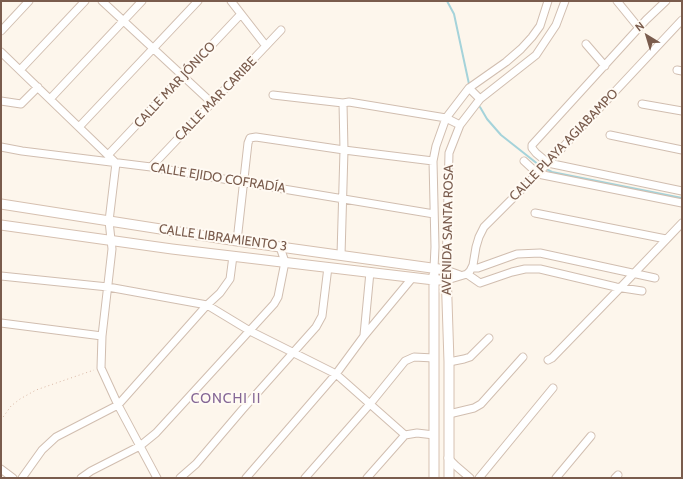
<!DOCTYPE html>
<meta charset="utf-8">
<style>
body{margin:0}
#map{position:relative;width:683px;height:479px;overflow:hidden;background:#fdf6ec;font-family:Cabin,sans-serif}
canvas{display:block}
.frame{position:absolute;inset:0;border:2px solid #7a5c4d;pointer-events:none}
.north{position:absolute;left:627px;top:16px;width:40px;height:40px;-webkit-text-stroke:3px #fffaf3;paint-order:stroke;rotate:322deg;font-size:11px;font-weight:700;line-height:16px;text-align:center;color:#7a5c4d}
.north::after{content:'';display:block;margin:auto;width:14px;height:18px;background:#7a5c4d;clip-path:polygon(50% 0,100% 100%,50% 72%,0 100%)}
</style>
<div id="map">
<canvas width="683" height="479"></canvas>
<div class="frame"></div>
<div class="north">N</div>
</div>
<script>
const c = document.querySelector('canvas').getContext('2d');
c.lineJoin = 'round';
const toPath = rows => new Path2D(rows.map(r => 'M' + r).join(''));
function strokePath(path, color, width, dash) { c.strokeStyle = color; c.lineWidth = width; c.lineCap = dash ? 'butt' : 'round'; c.setLineDash(dash || []); c.stroke(path); }
function label(font, color, halo, rows, align = 'center') {
  c.font = font + ' Cabin,sans-serif'; c.lineWidth = 4; c.setLineDash([]); c.textBaseline = 'middle'; c.strokeStyle = halo; c.fillStyle = color; for (const [text, x, y, turn = 0] of rows) {
    c.save(); c.translate(x, y); c.rotate((+turn || 0) * Math.PI / 180); c.textAlign = isNaN(turn) ? turn : align; if (halo) c.strokeText(text, 0, 0); c.fillText(text, 0, 0); c.restore();
  }
}
const stream = toPath([
 [447,1,454,14,469,84],
 [480,107,487,119,501,135,539,165],
 [548,170,552,172,682,198]
]);
const path = toPath([
 [1,420,11,406,20,399,36,390,94,370]
]);
const street = toPath([
 [102,1,212,103],
 [231,1,266,46],
 [617,1,639,28],
 [666,1,646,20,532,145,532,148,536,153,548,163,682,191],
 [1,31,29,1],
 [586,44,605,66],
 [1,52,116,163,109,221,112,249,102,336,101,368,118,405,157,478],
 [20,70,85,1],
 [677,70,682,71],
 [469,88,480,99],
 [273,95,343,103,349,102,446,118,460,125],
 [50,99,142,1],
 [1,101,21,104,38,87],
 [642,104,682,111],
 [79,127,198,1],
 [610,135,682,150],
 [1,147,22,151,151,167,434,214],
 [108,155,241,14],
 [524,161,538,174,682,203],
 [151,167,281,30],
 [535,213,666,239],
 [237,241,248,143,250,138,256,137,344,150,433,161],
 [341,255,344,150,343,103],
 [434,268,435,247,433,161,436,146,446,118,469,88,506,62,521,49,532,37,540,26,548,1],
 [472,268,478,268,517,254,540,253,655,278],
 [467,274,480,283,512,272,525,269,540,269,616,287,642,291],
 [460,275,446,270,449,153,460,125,480,99,536,55,556,25,565,1],
 [1,276,108,287,207,305,250,331,336,374,405,435],
 [447,280,467,274,470,271,473,265,476,247,479,237,484,227,548,163,682,20],
 [1,323,102,336],
 [364,335,370,272],
 [548,360,552,358,621,287,682,223],
 [449,362,464,359,470,357,489,338],
 [449,414,474,408,481,404,523,357],
 [448,458,456,466,470,478],
 [1,469,13,478],
 [22,478,42,450,56,437,118,405,207,305,220,293,230,279,233,256],
 [81,478,91,471,140,446,156,433,274,304,278,297,285,262,280,247],
 [180,478,196,464,242,410,316,327,322,316,328,267],
 [246,478,336,374,364,336,413,277],
 [305,478,370,404,405,361,414,357,434,358],
 [367,478,405,435,417,433,434,435],
 [479,478,553,388],
 [556,478,591,436],
 [615,478,618,475]
]);
const secondary = toPath([
 [1,204,237,241,446,270,449,362,449,478],
 [1,225,172,249,434,280,447,280],
 [434,275,434,478]
]);
const streetNames = [
 ["CALLE MAR JÓNICO",175,85,-47],
 ["CALLE MAR CARIBE",216,99,-46],
 ["CALLE PLAYA AGIABAMPO",564,145,-46],
 ["CALLE EJIDO COFRADÍA",218,178,9],
 ["AVENIDA SANTA ROSA",448,230,-89],
 ["CALLE LIBRAMIENTO 3",223,238,8]
];
const neighbourhoodNames = [
 ["CONCHI II",226,399]
];
strokePath(stream, '#a5d3da', 2);
strokePath(street, '#d1beb0', 9);
strokePath(secondary, '#d6c0b0', 11);
strokePath(path, '#d9b8a5', 1, [1, 3]);
strokePath(street, '#fff', 7);
strokePath(secondary, '#fff', 9);
label('13px', '#7a5c4d', '#fffaf3', streetNames);
c.letterSpacing = '1px';
label('14px', '#846695', '#fffaf3', neighbourhoodNames);
c.letterSpacing = '0px';
</script>
